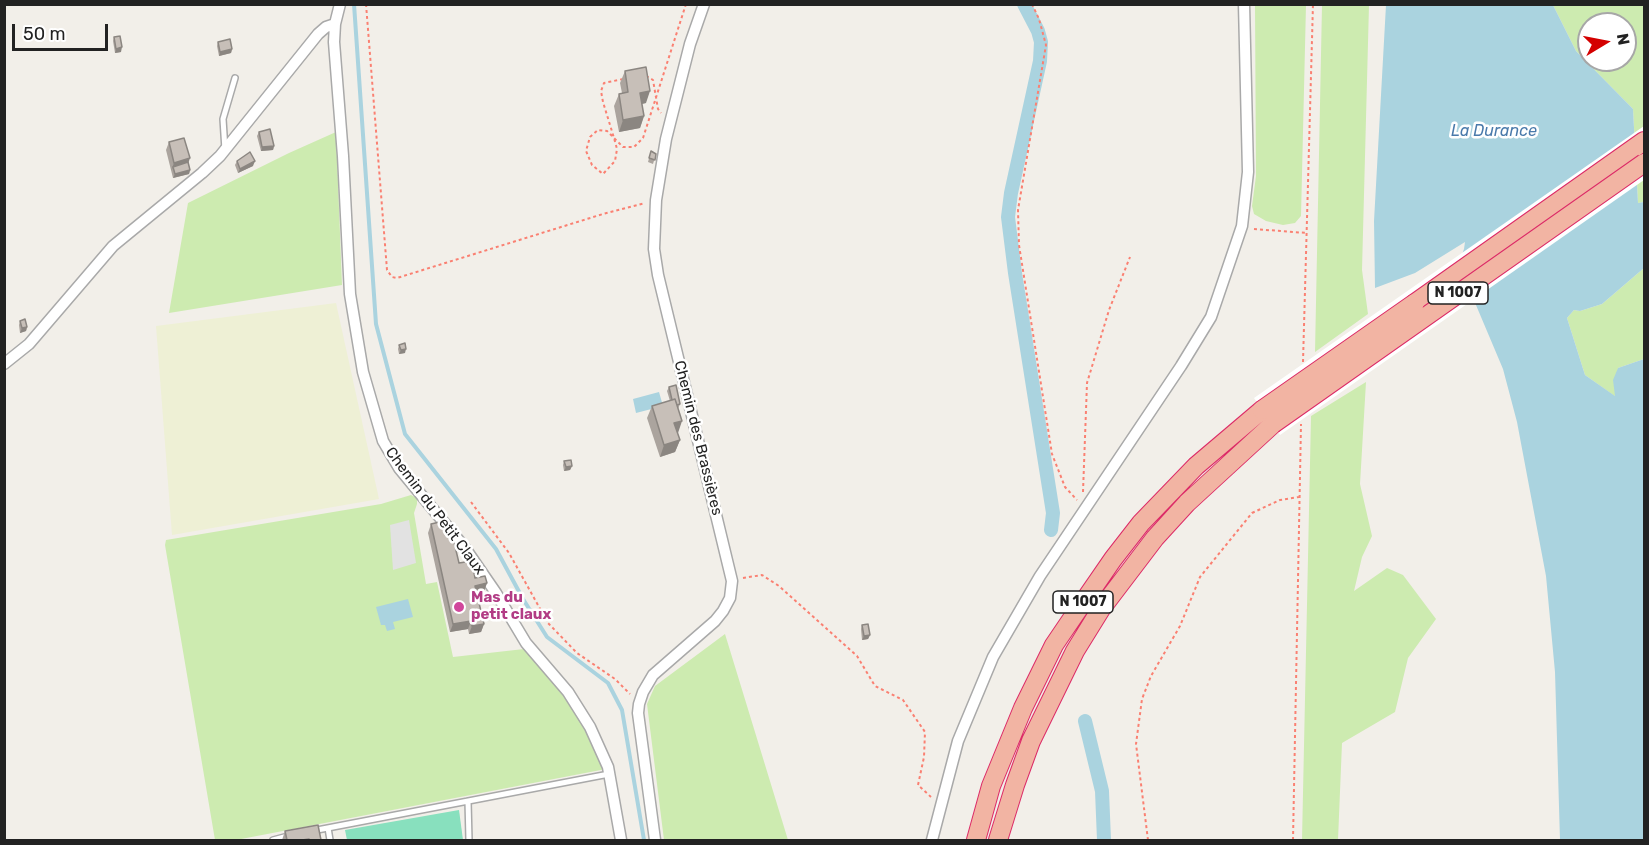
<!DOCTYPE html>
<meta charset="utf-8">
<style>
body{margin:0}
#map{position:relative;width:1649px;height:845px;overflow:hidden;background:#f2efe9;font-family:Rubik,sans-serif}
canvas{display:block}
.frame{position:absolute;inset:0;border:6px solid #222;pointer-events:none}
.north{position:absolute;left:1577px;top:12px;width:60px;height:60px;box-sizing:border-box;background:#fff;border:2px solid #a7a7a7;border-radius:50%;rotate:80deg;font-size:16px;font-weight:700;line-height:24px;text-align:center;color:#222}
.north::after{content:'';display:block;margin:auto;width:21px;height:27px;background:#d40000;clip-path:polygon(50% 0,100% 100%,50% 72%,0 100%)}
.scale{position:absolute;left:12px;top:24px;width:96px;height:27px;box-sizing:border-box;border:3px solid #222;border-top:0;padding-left:8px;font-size:18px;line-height:21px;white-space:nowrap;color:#222;-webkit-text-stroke:4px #fff;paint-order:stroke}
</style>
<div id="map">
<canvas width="1649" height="845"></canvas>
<div class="frame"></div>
<div class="north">N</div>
<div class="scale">50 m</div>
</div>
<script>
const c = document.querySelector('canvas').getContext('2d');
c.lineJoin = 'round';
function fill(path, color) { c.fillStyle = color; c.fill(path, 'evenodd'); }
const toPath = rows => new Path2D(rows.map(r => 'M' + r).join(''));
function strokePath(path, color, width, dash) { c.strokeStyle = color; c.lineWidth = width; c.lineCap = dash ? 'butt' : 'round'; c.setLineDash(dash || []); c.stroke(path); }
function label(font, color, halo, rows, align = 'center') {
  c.font = font + ' Rubik,sans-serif'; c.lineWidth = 5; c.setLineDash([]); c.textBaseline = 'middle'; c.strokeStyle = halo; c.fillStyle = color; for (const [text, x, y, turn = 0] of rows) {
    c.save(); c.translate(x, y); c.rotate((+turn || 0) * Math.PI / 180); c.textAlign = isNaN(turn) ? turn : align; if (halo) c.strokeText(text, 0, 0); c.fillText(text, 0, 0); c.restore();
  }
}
const farmland = toPath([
 [336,303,379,499,172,535,156,326]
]);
const grass = toPath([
 [1255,5,1306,5,1301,216,1295,223,1283,225,1266,221,1254,214,1252,206,1256,176],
 [1322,5,1369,5,1362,270,1368,314,1315,352],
 [1553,5,1644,5,1644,202,1638,203,1633,109,1576,51],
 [1589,24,1625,24,1625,60,1589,60],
 [336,132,342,285,169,313,188,203,289,153],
 [1644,268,1644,359,1618,368,1616,397,1585,375,1567,318,1574,310,1580,311,1602,304],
 [1366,382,1360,484,1372,536,1362,557,1354,591,1387,568,1403,575,1436,619,1408,658,1395,712,1342,743,1338,840,1302,840,1311,416],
 [411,495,417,498,417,504,414,513,426,584,437,582,453,657,524,649,566,694,588,729,606,769,236,840,215,840,165,545,166,540,381,504],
 [725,634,788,840,664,840,647,704,655,686]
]);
const pitch = toPath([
 [459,810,463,840,347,840,345,830]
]);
const parking = toPath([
 [409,520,416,563,393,570,390,525]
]);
const water = toPath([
 [1386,5,1553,5,1576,51,1633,109,1638,203,1644,202,1644,268,1602,304,1580,311,1574,310,1567,318,1585,375,1615,396,1613,380,1618,368,1644,359,1644,840,1560,840,1555,672,1546,576,1517,422,1503,369,1465,279,1460,260,1464,249,1465,242,1415,273,1375,288,1374,221],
 [659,392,663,406,636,413,633,399],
 [408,599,413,617,393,622,395,629,387,631,385,625,381,625,376,607]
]);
const pier = toPath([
 [1644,126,1644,180,1280,435,1254,398]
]);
const stream = toPath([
 [354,4,376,324,405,434,496,549,523,599,547,637,608,683,622,710,644,840]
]);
const canal = toPath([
 [1024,4,1038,31,1041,42,1040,61,1011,193,1008,217,1015,273,1053,513,1051,530],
 [1085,721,1102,791,1104,840]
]);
const path = toPath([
 [366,4,387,270,392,277,397,278,603,214,645,203],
 [1032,4,1039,19,1046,45,1018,210,1019,245,1052,454,1065,487,1077,500],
 [646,76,653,80,658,109,661,113],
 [623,79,604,83,601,91,603,102,614,138,617,149,615,161,603,174,592,165,586,151,590,137,598,130,607,131,623,147,634,147,643,138,686,4],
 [1254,229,1307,233],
 [1303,362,1313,4],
 [1083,492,1087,383,1109,310,1130,257],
 [471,502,509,553,548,623,577,653,615,679,630,694],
 [743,578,762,575,779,586,857,656,875,686,903,700,925,732,924,757,918,785,931,797],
 [1148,840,1136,744,1142,699,1151,676,1180,626,1200,577,1252,513,1280,500,1299,497],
 [1293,840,1301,424]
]);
const service = toPath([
 [225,150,223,119,235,78],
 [468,801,469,840],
 [328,828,330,840],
 [312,831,609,774],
 [273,840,288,836]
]);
const minor = toPath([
 [340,4,335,24,334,42,343,156,350,294,363,372,383,441,399,468,465,548,496,593,526,643,568,692,590,727,608,767,621,840],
 [4,364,29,344,113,246,202,173,220,156,318,34,326,27,335,24],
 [655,840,638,713,639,704,643,692,653,675,715,621,723,611,730,598,732,581,658,275,654,249,656,200,666,139,690,44,704,4],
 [932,840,958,741,993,657,1040,576,1181,366,1211,317,1242,226,1248,172,1244,4]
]);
const trunk = toPath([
 [1415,303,1644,141],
 [976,840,991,786,1023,708,1054,645,1075,614,1113,559,1141,523,1196,466,1262,410],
 [998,840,1015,785,1031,741,1075,651,1101,609,1155,538,1187,503,1273,424]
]);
const trunkBridge = toPath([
 [1262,410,1415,303],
 [1273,424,1644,163]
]);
const wall = toPath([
 [114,37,121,52,115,53,113,41],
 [218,42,232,49,231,53,219,56,217,46],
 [625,71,646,103,642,104,644,116,640,128,619,132,614,106,619,94,622,93,620,83],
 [259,132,274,146,273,150,261,151,257,136],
 [169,142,188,162,190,170,189,174,173,178,166,150],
 [651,151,656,154,653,164,648,162],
 [237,161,253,166,238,173,235,165],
 [20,321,27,327,26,331,20,333,19,325],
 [399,345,405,353,399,354,398,349],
 [669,387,680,404,678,409,677,433,680,440,675,452,660,457,647,418,652,406,670,401,667,391],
 [564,461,572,466,570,470,564,471,563,465],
 [431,524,447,532,459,563,475,578,487,583,484,591,477,593,484,624,481,632,469,634,468,629,450,632,428,533],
 [862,625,870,635,868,639,862,640,861,629],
 [285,831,321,840,282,840]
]);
const shadedWall = toPath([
 [122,47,121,52,115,53,116,49],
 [232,49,231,53,219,56,220,52],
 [650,91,646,103,636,105,640,93],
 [644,116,640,128,619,132,623,120],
 [274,146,273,150,261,151,262,147],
 [190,158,187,167,173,167,171,171,174,163],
 [255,161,253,166,238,173,240,169],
 [190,170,189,174,173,178,175,174],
 [27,327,26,331,20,333,22,328],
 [406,349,405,353,399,354,401,350],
 [682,421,678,433,670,436,674,423],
 [680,440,675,452,660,457,664,445],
 [572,466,570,470,564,471,566,467],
 [487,583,484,591,472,594,475,586],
 [471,621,468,629,450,632,453,624],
 [484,624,481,632,469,634,472,626],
 [870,635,868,639,862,640,864,636]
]);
const building = toPath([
 [120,36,122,47,116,49,114,37,120,36],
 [230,39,232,49,220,52,218,42,230,39],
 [646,67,650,91,640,93,644,116,623,120,619,94,628,92,625,71,646,67],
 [270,129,274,146,262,147,259,132,270,129],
 [184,138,190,158,174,163,169,142,184,138],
 [651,151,656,154,655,160,649,158,651,151],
 [250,152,255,161,240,169,237,161,250,152],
 [188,162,190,170,175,174,173,167,188,162],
 [25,319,27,327,22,328,20,321,25,319],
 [405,343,406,349,401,350,399,345,405,343],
 [676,385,680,404,677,405,675,399,672,400,669,387,676,385],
 [675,399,682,421,674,423,680,440,664,445,652,406,675,399],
 [571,460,572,466,566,467,564,461,571,460],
 [444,521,447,532,450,531,452,542,454,542,459,563,472,561,475,578,485,576,487,583,475,586,484,624,472,626,471,621,453,624,431,524,444,521],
 [868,624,870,635,864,636,862,625,868,624],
 [318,825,321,840,310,840,309,839,302,840,287,840,285,831,318,825]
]);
const markers = [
 [459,607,6,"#d1479c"]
];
const shields = [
 [1458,293,60],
 [1083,602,60]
];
const shieldNames = [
 ["N 1007",1458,293],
 ["N 1007",1083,602]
];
const streetNames = [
 ["Chemin des Brassières",698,438,76],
 ["Chemin du Petit Claux",435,511,53]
];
const hotelNames = [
 ["Mas du",471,598],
 ["petit claux",471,615]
];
const waterNames = [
 ["La Durance",1494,131]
];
fill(farmland, '#eef0d5');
fill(grass, '#cdebb0');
fill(pitch, '#88e0be');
fill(parking, '#e2e2e2');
fill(water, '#aad3df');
fill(pier, '#fff');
strokePath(stream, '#aad3df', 4);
strokePath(canal, '#aad3df', 14);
strokePath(service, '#a9a9a9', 8);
strokePath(minor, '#a9a9a9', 13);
strokePath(trunk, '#dc2a67', 20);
strokePath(path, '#fa8072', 2, [3, 3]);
strokePath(service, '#fff', 5);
strokePath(minor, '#fff', 10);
strokePath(trunk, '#f2b4a3', 18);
strokePath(trunkBridge, '#dc2a67', 20, []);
strokePath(trunkBridge, '#f2b4a3', 18);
fill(wall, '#aba49e');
fill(shadedWall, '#8b8681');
fill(building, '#c7bfb8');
strokePath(building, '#8b8681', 1.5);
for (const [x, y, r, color] of markers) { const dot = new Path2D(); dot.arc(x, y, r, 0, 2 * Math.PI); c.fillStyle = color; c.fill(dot); strokePath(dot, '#fff', 2); }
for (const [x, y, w] of shields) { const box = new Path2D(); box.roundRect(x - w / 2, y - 11, w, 22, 4.5); c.fillStyle = '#fff'; c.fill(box); strokePath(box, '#222', 1.5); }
label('bold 14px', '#222', null, shieldNames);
label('15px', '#222', '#fff', streetNames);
label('bold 15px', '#b23c85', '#fff', hotelNames, 'left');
label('italic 16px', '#4a7aab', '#fff', waterNames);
</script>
